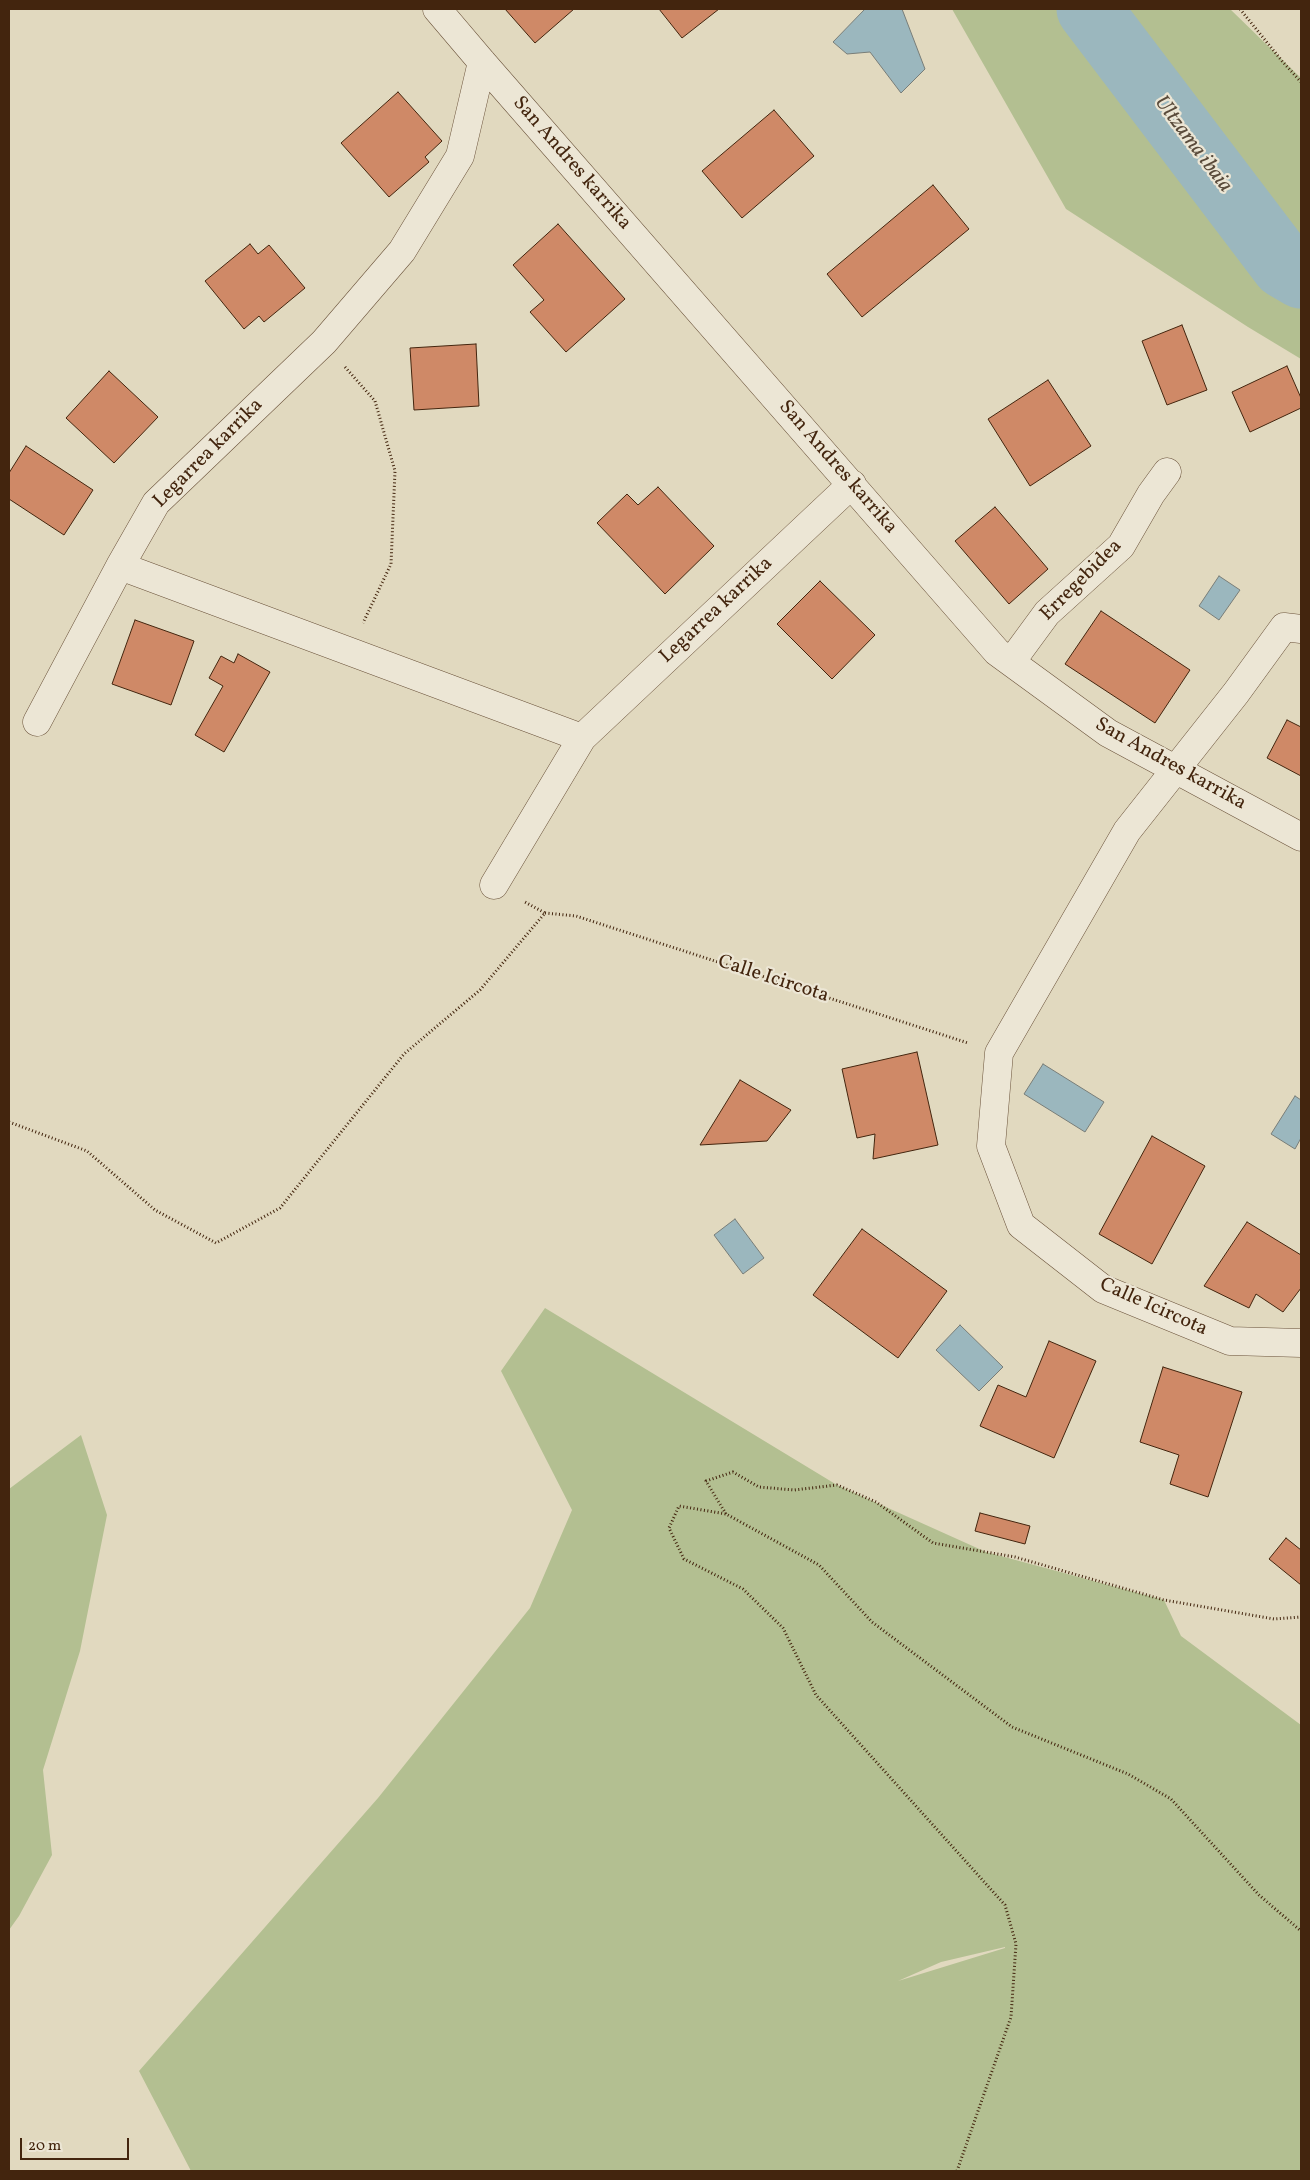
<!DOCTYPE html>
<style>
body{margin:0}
#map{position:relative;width:1310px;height:2180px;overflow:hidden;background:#e1d9bf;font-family:Vollkorn,serif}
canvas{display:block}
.frame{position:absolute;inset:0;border:10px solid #43250e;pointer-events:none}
.scale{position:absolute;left:20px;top:2138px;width:109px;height:22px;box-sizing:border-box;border:2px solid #43250e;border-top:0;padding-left:6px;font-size:15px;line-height:18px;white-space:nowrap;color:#43250e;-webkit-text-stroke:4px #ece6d5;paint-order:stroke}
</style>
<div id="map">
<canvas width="1310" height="2180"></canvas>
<div class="frame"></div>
<div class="scale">20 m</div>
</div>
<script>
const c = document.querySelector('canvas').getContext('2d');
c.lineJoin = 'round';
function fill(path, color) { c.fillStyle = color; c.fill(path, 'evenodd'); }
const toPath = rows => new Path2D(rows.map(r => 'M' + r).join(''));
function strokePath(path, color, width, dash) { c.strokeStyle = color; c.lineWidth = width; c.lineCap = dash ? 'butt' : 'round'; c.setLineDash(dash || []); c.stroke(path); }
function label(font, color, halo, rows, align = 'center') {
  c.font = font + ' Vollkorn,serif'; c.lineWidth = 4.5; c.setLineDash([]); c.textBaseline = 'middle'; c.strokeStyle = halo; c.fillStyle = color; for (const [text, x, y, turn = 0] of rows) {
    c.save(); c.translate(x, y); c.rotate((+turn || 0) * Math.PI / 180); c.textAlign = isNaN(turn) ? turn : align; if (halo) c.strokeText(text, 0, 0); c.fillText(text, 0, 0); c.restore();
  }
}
const green = toPath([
 [952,9,1230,9,1301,78,1301,359,1248,327,1066,209],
 [545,1308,837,1485,986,1552,1164,1600,1181,1636,1301,1725,1301,2171,191,2171,139,2071,378,1798,530,1608,572,1510,501,1371],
 [1005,1947,1005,1948,898,1981,941,1962],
 [81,1435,107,1515,80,1651,43,1770,52,1855,19,1916,9,1930,9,1489]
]);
const water = toPath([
 [865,9,902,9,925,69,901,93,870,52,847,54,833,42,865,9],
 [1219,576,1240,590,1219,620,1199,606,1219,576],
 [1043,1064,1104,1102,1085,1132,1024,1094,1043,1064],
 [1295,1096,1301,1100,1301,1138,1295,1149,1271,1134,1295,1096],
 [735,1219,764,1258,743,1274,714,1235,735,1219],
 [960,1325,1003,1367,979,1391,936,1350,960,1325]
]);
const river = toPath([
 [1089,9,1284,266,1301,276]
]);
const building = toPath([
 [505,9,574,9,535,43,505,9],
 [659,9,719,9,682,38,659,9],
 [398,92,442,141,425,157,429,162,389,197,341,143,398,92],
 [774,110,814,156,742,218,702,171,774,110],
 [933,185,969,229,862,317,827,274,933,185],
 [558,224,625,299,566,352,530,312,544,300,513,265,558,224],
 [250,244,258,254,269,245,305,288,264,322,259,316,244,329,205,281,250,244],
 [1182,325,1207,390,1167,405,1142,341,1182,325],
 [476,344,479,406,414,410,410,348,476,344],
 [1287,366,1301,398,1301,408,1250,432,1232,392,1287,366],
 [109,371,158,417,114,463,66,418,109,371],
 [1048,380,1091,446,1030,486,988,419,1048,380],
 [26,446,93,490,64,535,9,499,9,473,26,446],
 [658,487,714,546,665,594,597,523,627,494,638,505,658,487],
 [995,507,1048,569,1009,604,955,541,995,507],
 [820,581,875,635,832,679,777,624,820,581],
 [1101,611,1190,670,1155,723,1065,664,1101,611],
 [135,620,194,641,171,705,112,684,135,620],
 [238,654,270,672,224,752,195,735,223,686,209,678,221,656,234,663,238,654],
 [1287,720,1301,727,1301,776,1267,758,1287,720],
 [917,1052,938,1145,873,1159,875,1134,857,1138,842,1069,917,1052],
 [740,1080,791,1110,767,1141,700,1145,740,1080],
 [1152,1136,1205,1166,1152,1264,1099,1234,1152,1136],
 [1247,1222,1301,1255,1301,1288,1283,1312,1256,1294,1249,1308,1204,1286,1247,1222],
 [862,1229,947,1291,898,1358,813,1295,862,1229],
 [1049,1341,1096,1361,1054,1458,980,1426,998,1385,1026,1397,1049,1341],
 [1163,1367,1242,1392,1208,1497,1170,1484,1179,1455,1140,1442,1163,1367],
 [980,1513,1030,1526,1025,1544,975,1531,980,1513],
 [1286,1538,1301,1550,1301,1585,1269,1559,1286,1538]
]);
const path = toPath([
 [1240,9,1282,61,1301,82],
 [345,367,375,401,395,471,391,564,363,623],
 [545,913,576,916,968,1043],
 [9,1122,87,1151,155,1210,216,1243,280,1208,404,1054,480,990,545,913,523,901],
 [726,1514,706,1481,733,1472,759,1487,794,1490,837,1485,876,1502,933,1543,1015,1557,1164,1600,1274,1619,1301,1617],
 [957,2171,1011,2017,1016,1944,1005,1905,816,1695,783,1628,743,1589,684,1559,669,1528,679,1506,726,1514,819,1565,872,1622,1012,1727,1128,1774,1171,1799,1259,1895,1301,1931]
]);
const minor = toPath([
 [437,9,482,62,997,652,1108,733,1301,837],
 [482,62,460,156,402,251,324,342,156,503,120,566,582,738,852,484],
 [1301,629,1284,627,1236,693,1127,831,999,1053,991,1146,1021,1225,1103,1289,1230,1341,1301,1343],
 [1011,662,1047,613,1121,546,1151,494,1167,472],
 [37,722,120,566],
 [494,885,582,738]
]);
const streetNames = [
 ["San Andres karrika",571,164,49],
 ["Legarrea karrika",209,454,-45],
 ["San Andres karrika",837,468,49],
 ["Erregebidea",1082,581,-45],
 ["Legarrea karrika",717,611,-43],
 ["San Andres karrika",1170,765,29],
 ["Calle Icircota",773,980,18],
 ["Calle Icircota",1153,1308,24]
];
const waterNames = [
 ["Ultzama ibaia",1192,145,53]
];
fill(green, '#b3bf91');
fill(water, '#9bb7be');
strokePath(water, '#787d78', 1);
strokePath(river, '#9bb7be', 65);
fill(building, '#cf8967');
strokePath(building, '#43250e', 1);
strokePath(minor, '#6a523a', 29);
strokePath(path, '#43250e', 3, [1, 2.5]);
strokePath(minor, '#ece6d5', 28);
label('20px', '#43250e', '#ece6d5', streetNames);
label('italic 21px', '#594a3a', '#ece6d5', waterNames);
</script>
